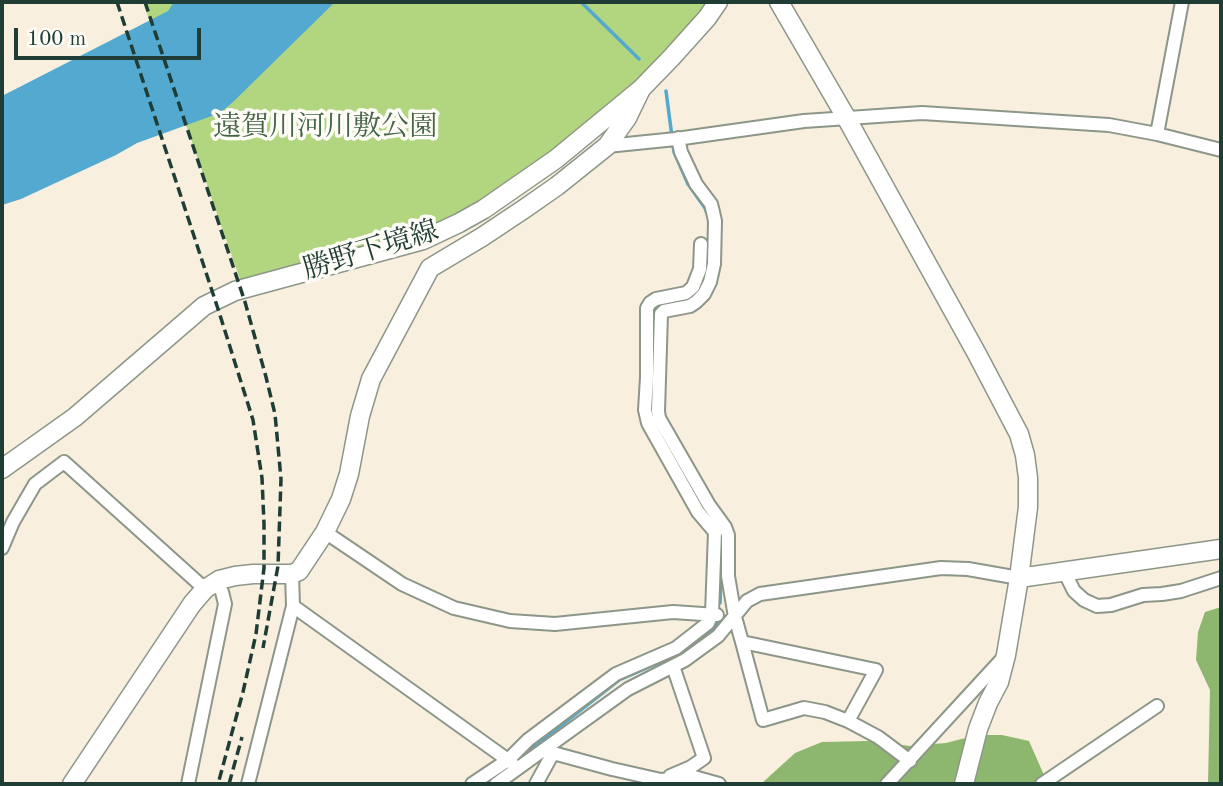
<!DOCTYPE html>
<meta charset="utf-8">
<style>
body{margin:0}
#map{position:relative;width:1223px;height:786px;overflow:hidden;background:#f8efde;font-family:"Old Standard TT",serif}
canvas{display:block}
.frame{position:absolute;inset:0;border:4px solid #1f3d34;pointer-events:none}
.scale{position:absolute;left:14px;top:28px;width:187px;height:32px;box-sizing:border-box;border:4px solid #1f3d34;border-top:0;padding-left:9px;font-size:21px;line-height:24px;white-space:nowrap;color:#1f3d34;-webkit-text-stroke:5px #fdfcf7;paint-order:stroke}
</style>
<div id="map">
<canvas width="1223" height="786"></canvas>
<div class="frame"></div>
<div class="scale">100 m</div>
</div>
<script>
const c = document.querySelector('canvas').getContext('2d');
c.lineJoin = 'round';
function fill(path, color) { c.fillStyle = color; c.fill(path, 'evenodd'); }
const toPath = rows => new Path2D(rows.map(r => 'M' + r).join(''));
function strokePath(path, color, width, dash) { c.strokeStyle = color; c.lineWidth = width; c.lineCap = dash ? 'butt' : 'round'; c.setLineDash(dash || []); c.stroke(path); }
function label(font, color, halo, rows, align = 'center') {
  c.font = font + ' "Old Standard TT","Noto Serif JP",serif'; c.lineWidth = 7; c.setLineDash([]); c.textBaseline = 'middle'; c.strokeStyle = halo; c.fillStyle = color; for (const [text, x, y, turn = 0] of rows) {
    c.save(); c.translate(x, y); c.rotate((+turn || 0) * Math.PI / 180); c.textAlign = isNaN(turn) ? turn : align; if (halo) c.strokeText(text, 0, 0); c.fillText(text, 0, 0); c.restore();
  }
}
const green = toPath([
 [143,2,710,2,655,67,550,156,458,217,410,236,241,282]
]);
const forest = toPath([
 [1221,607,1221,784,1208,784,1210,690,1196,660,1198,632,1205,612],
 [977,735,1002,735,1029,741,1044,775,1045,784,761,784,795,753,822,742,869,741,910,746,946,743]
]);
const water = toPath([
 [174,2,335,2,233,102,220,113,137,143,116,155,21,199,2,205,2,96,168,11]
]);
const stream = toPath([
 [581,2,639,59],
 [666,91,674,152,688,184,705,208,707,213],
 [699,291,706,276],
 [655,327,654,312,661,304,691,299],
 [720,603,722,559],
 [522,756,619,680,679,654,718,624],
 [485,784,500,773]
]);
const street = toPath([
 [1157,134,1182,2],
 [678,138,681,152,696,184,711,204,713,212,715,221,714,264,710,282,704,294,696,302,690,306,664,311,661,314,658,411,659,418,709,505,725,527,728,535,728,576,735,617,742,642,763,720,804,708,825,712,848,721,876,670,742,642],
 [607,146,676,139,804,121,922,113,1109,125,1157,134,1221,150],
 [325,532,402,584,454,608,510,621,555,624,673,612,717,615],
 [2,548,13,522,35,484,64,462,205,589],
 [1064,571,1074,591,1084,600,1097,606,1111,605,1143,595,1162,594,1181,591,1221,578],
 [293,606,512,763],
 [848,721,878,737,910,761],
 [545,749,553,753,612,769,661,780,694,777,719,784],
 [670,776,691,767,704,758,673,666],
 [188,784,225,604,222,592,216,582],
 [248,784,293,606,292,574],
 [472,784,508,760,528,740,616,674,676,648,708,623,712,614,715,532,698,512,648,423,645,410,647,377,647,308,650,303,656,299,686,293,693,287,700,269,701,244],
 [496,784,628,689,685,660,718,636,747,601,760,594,941,568,968,569,1019,578],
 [536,784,553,753],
 [887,784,1003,658],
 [1042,784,1157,706]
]);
const secondary = toPath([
 [779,2,847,119,977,354,1019,434,1025,455,1028,478,1028,507,1019,578,1006,655,999,682,988,703,978,729,964,784],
 [2,469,75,417,204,306,235,291,423,240,459,223,484,209,556,159,641,89,672,57,707,18,718,2],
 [1019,578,1221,549],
 [72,784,192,604,205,589,219,580,235,576,253,574,292,574,299,571,325,532,341,499,349,474,360,416,371,379,430,268,482,237,524,209,557,186,607,146,627,118,641,89]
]);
const rail = toPath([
 [117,2,219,312,253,420,262,478,264,524,264,568,256,634,243,692,218,784],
 [145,2,245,302,266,377,275,414,281,479,278,566,263,648],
 [229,784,242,737]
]);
const parkNames = [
 ["遠賀川河川敷公園",325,128]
];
const streetNames = [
 ["勝野下境線",371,251,-17]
];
fill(green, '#b2d67f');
fill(forest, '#8db76e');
fill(water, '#53a9cf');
strokePath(stream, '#53a9cf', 3.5);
strokePath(street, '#8c9689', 16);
strokePath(secondary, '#8c9689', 21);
strokePath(street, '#fff', 12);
strokePath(secondary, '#fff', 18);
strokePath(rail, '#1f3d34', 3.5, [10, 5]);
label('28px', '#446347', '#fdfcf7', parkNames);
label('28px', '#1f3d34', '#fdfcf7', streetNames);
</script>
